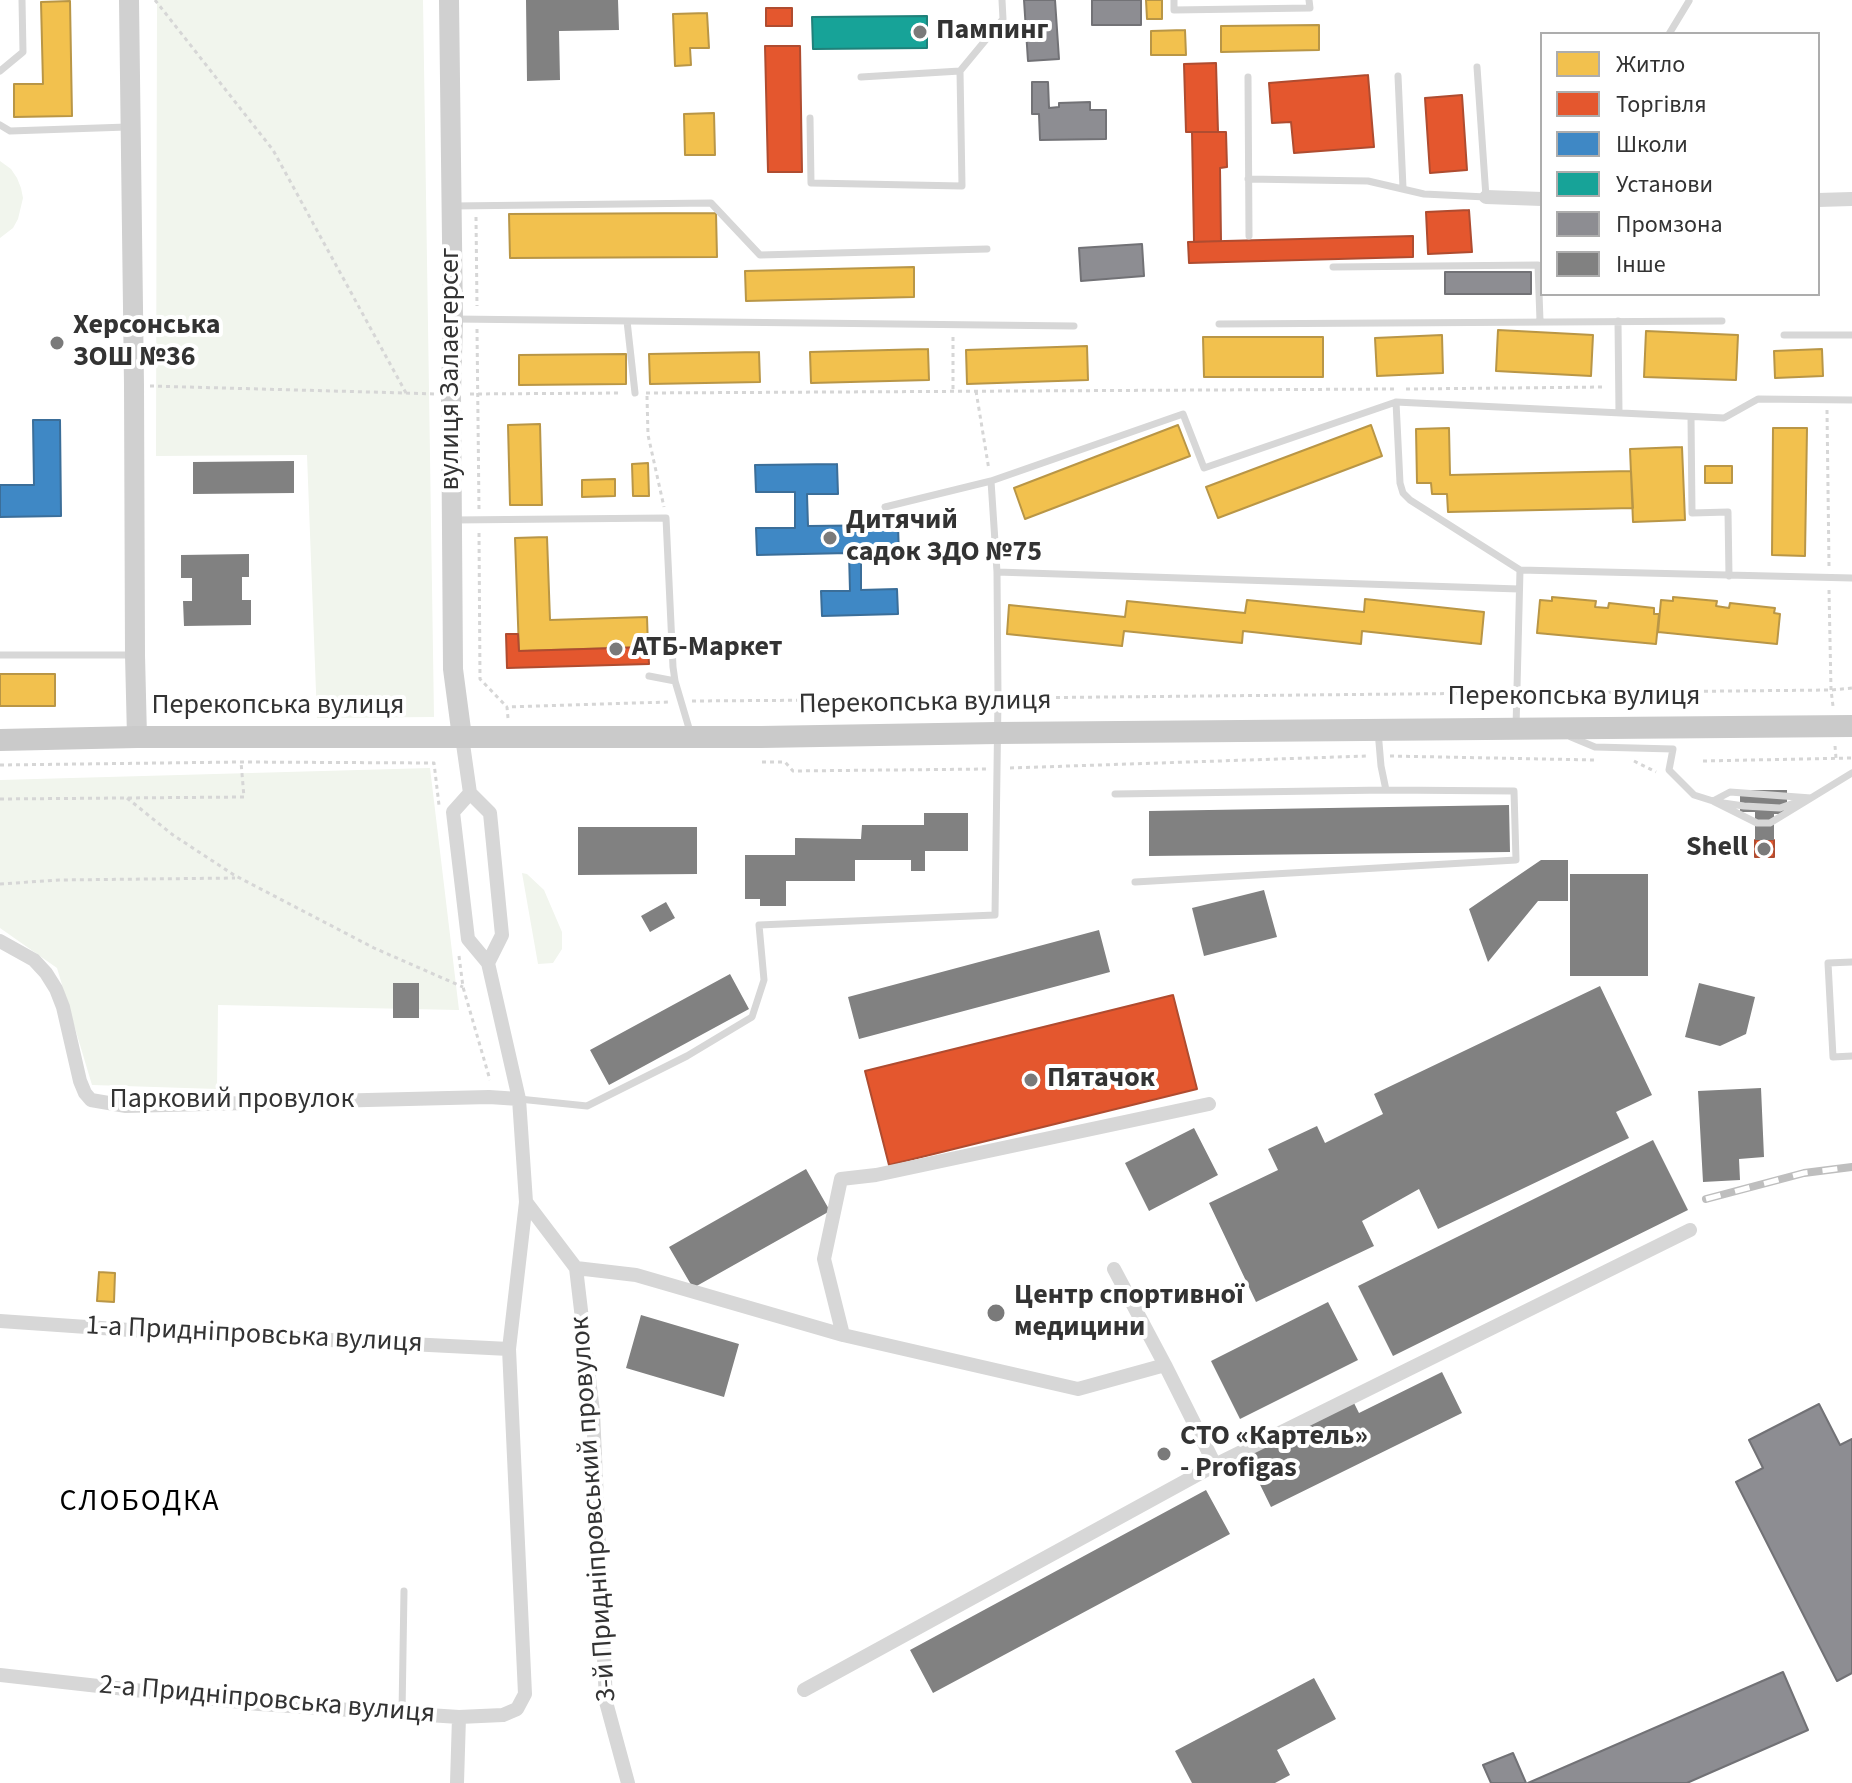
<!DOCTYPE html>
<meta charset="utf-8">
<style>
body{margin:0}
#map{position:relative;width:1852px;height:1783px;overflow:hidden;background:#fff;font-family:"Source Sans 3",sans-serif}
canvas{display:block}
.legend{position:absolute;left:1540px;top:32px;width:280px;height:264px;box-sizing:border-box;background:#fff;border:2px solid #adadad;margin:0;padding:10px 14px;list-style:none;font-size:24px;color:#333}
.legend li{display:flex;align-items:center;gap:16px;height:40px}
.legend b{width:40px;border:2px solid #adadad}
</style>
<div id="map">
<canvas width="1852" height="1783"></canvas>
<ul class="legend">
<li><b style="height:22px;background:#f2c14e"></b>Житло</li>
<li><b style="height:22px;background:#e4572e"></b>Торгівля</li>
<li><b style="height:22px;background:#3f88c5"></b>Школи</li>
<li><b style="height:22px;background:#17a398"></b>Установи</li>
<li><b style="height:22px;background:#8d8d92"></b>Промзона</li>
<li><b style="height:22px;background:#818181"></b>Інше</li>
</ul>
</div>
<script>
const c = document.querySelector('canvas').getContext('2d');
c.lineJoin = 'round';
function fill(path, color) { c.fillStyle = color; c.fill(path, 'evenodd'); }
const toPath = rows => new Path2D(rows.map(r => 'M' + r).join(''));
function strokePath(path, color, width, dash) { c.strokeStyle = color; c.lineWidth = width; c.lineCap = dash ? 'butt' : 'round'; c.setLineDash(dash || []); c.stroke(path); }
function label(font, color, halo, rows, align = 'center') {
  c.font = font + ' "Source Sans 3",sans-serif'; c.lineWidth = 8; c.setLineDash([]); c.textBaseline = 'middle'; c.strokeStyle = halo; c.fillStyle = color; for (const [text, x, y, turn = 0] of rows) {
    c.save(); c.translate(x, y); c.rotate((+turn || 0) * Math.PI / 180); c.textAlign = isNaN(turn) ? turn : align; if (halo) c.strokeText(text, 0, 0); c.fillText(text, 0, 0); c.restore();
  }
}
const green = toPath([
 [157,0,423,0,434,717,317,718,307,455,156,456],
 [0,161,11,169,17,178,21,188,23,198,18,219,13,228,0,238],
 [430,768,459,1010,218,1005,217,1089,92,1085,57,968,0,928,0,780],
 [522,873,527,874,544,890,562,932,562,949,553,963,538,964]
]);
const homes = toPath([
 [1146,0,1162,0,1162,19,1147,19,1146,0],
 [70,1,72,116,14,117,14,84,43,84,41,2,70,1],
 [707,13,709,48,690,48,691,65,675,66,673,14,707,13],
 [1319,25,1319,50,1221,52,1221,26,1319,25],
 [1185,30,1186,55,1151,55,1151,31,1185,30],
 [714,113,715,155,685,155,684,114,714,113],
 [716,213,717,257,510,258,509,214,716,213],
 [914,267,914,297,746,301,745,271,914,267],
 [1498,330,1593,335,1591,376,1496,371,1498,330],
 [1646,331,1738,335,1736,380,1644,377,1646,331],
 [1442,335,1443,373,1377,376,1375,338,1442,335],
 [1203,337,1323,337,1323,377,1204,377,1203,337],
 [1087,346,1088,380,967,384,966,350,1087,346],
 [928,349,929,380,811,383,810,352,928,349],
 [1822,349,1823,376,1775,378,1774,351,1822,349],
 [759,352,760,382,650,384,649,354,759,352],
 [626,354,626,384,519,385,519,355,626,354],
 [540,424,542,505,510,505,508,425,540,424],
 [1178,425,1190,456,1025,519,1014,488,1178,425],
 [1371,425,1382,456,1218,518,1206,487,1371,425],
 [1449,428,1450,475,1631,471,1633,508,1448,512,1447,494,1432,494,1431,483,1417,483,1416,429,1449,428],
 [1773,428,1807,428,1805,556,1772,555,1773,428],
 [1682,447,1685,520,1633,522,1630,449,1682,447],
 [648,463,649,496,633,496,632,464,648,463],
 [1705,466,1732,466,1732,483,1705,483,1705,466],
 [615,479,615,496,582,497,582,480,615,479],
 [547,537,550,620,647,617,648,647,519,651,515,538,547,537],
 [1552,597,1596,601,1595,607,1608,608,1609,603,1654,608,1654,614,1659,614,1656,644,1537,633,1540,600,1552,601,1552,597],
 [1673,597,1717,601,1716,606,1729,608,1730,603,1775,608,1774,613,1780,614,1777,644,1658,632,1661,600,1673,601,1673,597],
 [1365,599,1484,612,1481,644,1362,631,1361,644,1243,631,1242,643,1124,631,1122,646,1007,634,1009,605,1125,617,1127,601,1245,613,1247,600,1364,612,1365,599],
 [0,674,55,674,55,706,0,706,0,674],
 [99,1272,115,1273,114,1302,97,1301,99,1272]
]);
const shops = toPath([
 [766,8,792,8,792,26,766,26,766,8],
 [765,46,800,46,802,172,768,172,765,46],
 [1216,63,1218,132,1186,132,1184,64,1216,63],
 [1368,75,1374,147,1294,153,1291,122,1272,123,1269,83,1368,75],
 [1462,95,1467,170,1430,173,1425,98,1462,95],
 [1192,132,1226,132,1227,167,1220,168,1221,241,1194,242,1192,132],
 [1469,210,1472,252,1428,254,1426,212,1469,210],
 [1413,236,1413,257,1189,263,1188,242,1413,236],
 [506,634,518,634,519,651,648,647,649,664,507,668,506,634],
 [1755,840,1774,840,1774,857,1755,857,1755,840],
 [1173,995,1197,1089,889,1165,865,1071,1173,995]
]);
const schools = toPath([
 [33,420,60,420,61,516,0,517,0,485,34,485,33,420],
 [837,464,838,494,807,494,808,526,898,525,899,556,861,557,861,590,897,589,898,614,822,616,821,591,850,591,849,553,757,555,756,528,795,528,795,492,756,492,755,465,837,464]
]);
const public = toPath([
 [927,16,927,48,813,49,812,17,927,16]
]);
const industry = toPath([
 [1024,0,1055,0,1059,59,1028,61,1024,0],
 [1092,0,1141,0,1141,25,1092,25,1092,0],
 [1032,82,1048,82,1049,108,1059,107,1059,103,1090,102,1090,110,1106,110,1106,139,1040,140,1039,114,1032,114,1032,82],
 [1142,244,1144,276,1081,281,1079,248,1142,244],
 [1445,272,1531,272,1531,294,1445,294,1445,272],
 [1819,1404,1840,1445,1852,1439,1852,1673,1837,1681,1736,1482,1763,1468,1749,1440,1819,1404],
 [1783,1672,1808,1730,1705,1775,1687,1783,1528,1783,1783,1672],
 [1513,1753,1526,1783,1491,1783,1483,1765,1513,1753]
]);
const building = toPath([
 [526,0,618,0,619,30,559,31,560,80,527,81],
 [294,461,294,493,193,494,193,462],
 [249,554,249,577,242,577,242,600,251,600,251,625,184,626,183,601,192,601,192,578,181,578,181,555],
 [1740,790,1787,790,1787,814,1774,814,1774,840,1755,840,1755,812,1740,812],
 [1509,805,1510,852,1149,856,1149,811],
 [924,813,968,813,968,851,925,851,925,871,911,871,911,860,855,860,855,881,786,881,786,906,760,906,760,899,745,899,745,855,795,855,795,838,861,839,862,825,924,825],
 [578,827,697,827,697,874,578,875],
 [1541,860,1568,860,1568,901,1538,901,1488,962,1469,909],
 [1570,874,1648,874,1648,976,1570,976],
 [1264,890,1277,937,1204,956,1192,908],
 [666,902,675,918,650,932,641,916],
 [1099,930,1110,972,859,1039,848,997],
 [730,974,749,1009,609,1085,590,1050],
 [393,983,419,983,419,1018,393,1018],
 [1699,983,1755,997,1746,1034,1720,1046,1685,1037],
 [1600,986,1652,1095,1616,1112,1629,1138,1438,1229,1419,1189,1362,1221,1374,1246,1256,1302,1209,1203,1278,1170,1268,1149,1317,1126,1325,1143,1383,1114,1374,1094],
 [1761,1088,1764,1157,1739,1159,1740,1180,1703,1182,1698,1091],
 [1194,1128,1218,1175,1149,1211,1125,1163],
 [1653,1140,1688,1210,1393,1356,1358,1286],
 [806,1169,830,1211,693,1288,669,1247],
 [1328,1302,1358,1360,1240,1419,1211,1361],
 [641,1315,739,1344,724,1397,626,1368],
 [1442,1372,1462,1413,1271,1507,1246,1456,1354,1403,1359,1413],
 [1206,1490,1230,1534,933,1693,910,1650],
 [1314,1678,1336,1719,1277,1750,1290,1775,1275,1783,1192,1783,1175,1751]
]);
const path = toPath([
 [476,217,477,306],
 [477,329,479,510],
 [150,386,406,393,273,150,155,0],
 [953,389,953,337],
 [1406,389,1606,387],
 [976,391,989,470],
 [406,393,434,394],
 [646,393,1394,389],
 [470,394,622,393],
 [647,396,648,435,664,507],
 [1827,410,1829,566],
 [479,533,480,679,507,707],
 [1829,590,1831,690,1833,706],
 [1528,693,1831,690,1852,688],
 [1008,698,1504,693],
 [692,701,984,699],
 [508,718,507,707,668,702],
 [1835,746,1836,758],
 [1390,756,1594,760],
 [1634,761,1656,772],
 [1703,761,1852,758],
 [762,762,785,762,793,771,987,769],
 [0,765,241,762,434,763,439,805],
 [1010,768,1367,756],
 [127,798,173,835,234,875,374,948,463,987],
 [0,799,244,797,241,762],
 [0,884,59,880,235,878],
 [459,956,463,987,490,1080]
]);
const service = toPath([
 [1174,0,1174,10,1310,8,1309,0],
 [1669,34,1689,1],
 [0,71,23,52,22,0],
 [1398,76,1403,188],
 [861,77,960,71],
 [1248,77,1249,236],
 [810,118,811,183,962,186,960,71,1003,19,1002,0],
 [0,125,10,131,127,127],
 [1248,179,1368,181,1424,194,1486,197,1477,67],
 [453,206,711,203,760,255,987,249],
 [1333,267,1538,265,1540,321],
 [455,319,1074,326],
 [627,321,635,393],
 [1618,321,1619,413],
 [1219,324,1722,321],
 [1784,335,1852,335],
 [1396,402,1400,483,1403,493,1410,500,1520,570,1852,578],
 [1691,417,1692,513,1728,512,1729,576],
 [885,507,991,481],
 [454,520,666,518,673,667,675,681,691,735],
 [997,572,1519,589],
 [0,655,134,655],
 [649,676,675,681],
 [1516,727,1520,570],
 [1571,737,1595,747,1673,749,1669,770,1694,795,1713,801,1730,792,1811,798,1852,773],
 [1115,794,1386,790],
 [1713,801,1757,823,1770,823,1811,798],
 [1723,803,1744,806,1780,808,1797,802],
 [1135,882,1516,860,1514,791,1386,790,1381,766,1378,731],
 [1852,962,1828,963,1833,1057,1852,1056],
 [519,1099,587,1106,687,1056,752,1017,764,980,759,925,995,915,998,698,997,572,991,481,1183,414,1204,468,1396,402,1724,418,1758,399,1852,400],
 [402,1713,404,1591]
]);
const minor = toPath([
 [1486,197,1542,199],
 [1818,200,1852,199],
 [462,737,470,793,490,813,502,935,488,963],
 [0,941,34,960,46,973,56,989,63,1007,80,1081,85,1093,91,1100,126,1106,489,1097,519,1099],
 [526,1202,576,1268,593,1412,606,1702,628,1783],
 [576,1268,636,1275,843,1335,824,1259,841,1179,876,1175,1209,1104],
 [0,1321,130,1330,509,1349],
 [843,1335,1078,1389,1165,1365,1114,1269],
 [1165,1365,1215,1465,1690,1230],
 [0,1675,259,1704,459,1717,503,1715,517,1709,525,1694,509,1349,526,1202,519,1099,488,963,468,939,453,812,470,793],
 [804,1690,1215,1465],
 [457,1783,459,1717]
]);
const secondary = toPath([
 [129,0,134,385,135,655,137,737],
 [449,0,453,319,451,394,453,669,462,737]
]);
const primary = toPath([
 [0,740,137,737,761,737,997,733,1852,726]
]);
const rail = toPath([
 [1706,1199,1804,1173,1852,1167]
]);
const markers = [
 [920,32,8,"#7a7a7a"],
 [57,343,8,"#7a7a7a"],
 [830,538,8,"#7a7a7a"],
 [616,649,8,"#7a7a7a"],
 [1764,849,8,"#7a7a7a"],
 [1031,1080,8,"#7a7a7a"],
 [996,1313,10,"#7a7a7a"],
 [1164,1454,8,"#7a7a7a"]
];
const poiNames = [
 ["Пампинг",936,32],
 ["Херсонська",73,327],
 ["ЗОШ №36",73,359],
 ["Дитячий",846,522],
 ["садок ЗДО №75",846,554],
 ["АТБ-Маркет",632,649],
 ["Shell",1748,849,"right"],
 ["Пятачок",1047,1080],
 ["Центр спортивної",1014,1297],
 ["медицини",1014,1329],
 ["СТО «Картель»",1180,1438],
 ["- Profigas",1180,1470]
];
const streetNames = [
 ["вулиця Залаегерсег",452,369,-90],
 ["Перекопська вулиця",1574,698],
 ["Перекопська вулиця",925,704,-1],
 ["Перекопська вулиця",278,707],
 ["Парковий провулок",232,1101],
 ["1-а Придніпровська вулиця",254,1336,3],
 ["3-й Придніпровський провулок",595,1509,-94],
 ["2-а Придніпровська вулиця",267,1701,5]
];
const neighbourhoodNames = [
 ["СЛОБОДКА",140,1503]
];
fill(green, '#f1f5ed');
fill(homes, '#f2c14e');
strokePath(homes, '#b99646', 2);
fill(shops, '#e4572e');
strokePath(shops, '#af4c30', 2);
fill(schools, '#3f88c5');
strokePath(schools, '#3b6e99', 2);
fill(public, '#17a398');
strokePath(public, '#1f817a', 2);
fill(industry, '#8d8d92');
strokePath(industry, '#727276', 2);
fill(building, '#818181');
strokePath(path, '#d6d6d6', 3, [4, 4]);
strokePath(service, '#d7d7d7', 7);
strokePath(minor, '#d7d7d7', 14);
strokePath(secondary, '#d0d0d0', 20);
strokePath(primary, '#cacaca', 22);
strokePath(rail, '#bebebe', 8);
strokePath(rail, '#fff', 5, [15]);
for (const [x, y, r, color] of markers) { const dot = new Path2D(); dot.arc(x, y, r, 0, 2 * Math.PI); c.fillStyle = color; c.fill(dot); strokePath(dot, '#fff', 3); }
label('bold 28px', '#333', '#fff', poiNames, 'left');
label('28px', '#333', '#fff', streetNames);
c.letterSpacing = '2px';
label('30px', '#000', '#fff', neighbourhoodNames);
c.letterSpacing = '0px';
</script>
